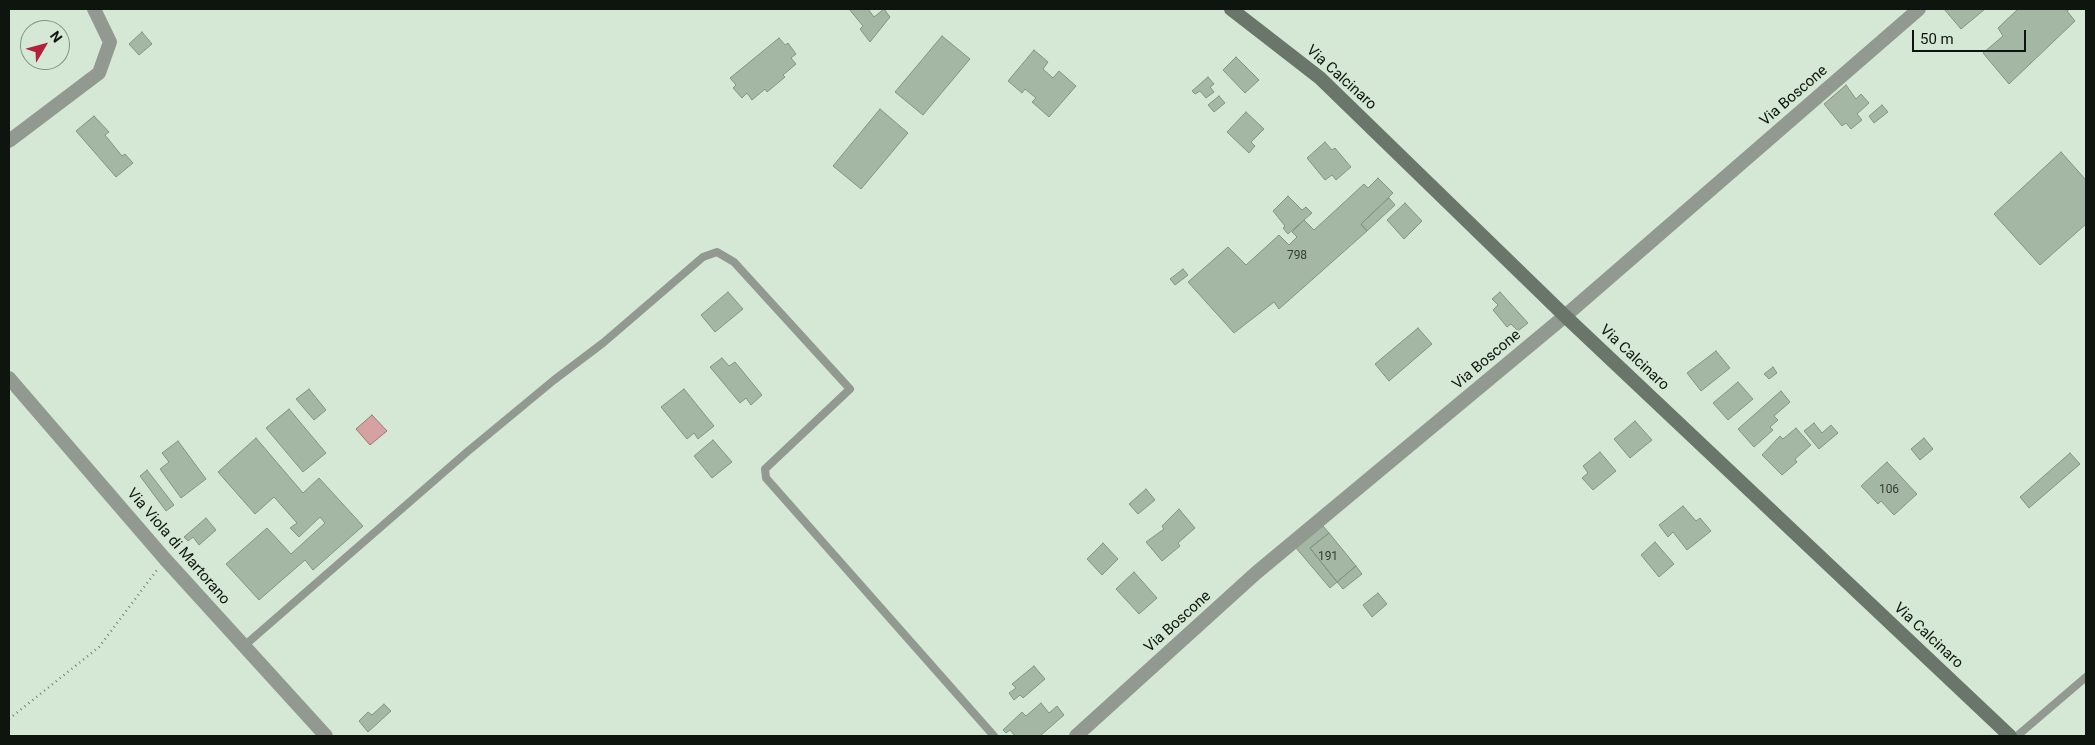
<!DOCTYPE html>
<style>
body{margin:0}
#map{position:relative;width:2095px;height:745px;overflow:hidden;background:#d5e8d5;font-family:Roboto,sans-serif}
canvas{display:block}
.frame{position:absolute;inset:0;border:10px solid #0e150e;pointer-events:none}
.north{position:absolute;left:20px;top:20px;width:50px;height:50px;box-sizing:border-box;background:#d5e8d5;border:1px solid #859485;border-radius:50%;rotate:53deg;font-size:14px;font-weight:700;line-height:20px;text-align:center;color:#0e150e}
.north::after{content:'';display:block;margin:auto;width:18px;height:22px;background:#b3213b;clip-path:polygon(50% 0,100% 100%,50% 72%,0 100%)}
.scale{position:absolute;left:1912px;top:30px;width:114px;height:22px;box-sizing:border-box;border:2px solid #0e150e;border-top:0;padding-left:6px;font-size:15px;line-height:18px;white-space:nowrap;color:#0e150e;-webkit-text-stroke:4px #d5e8d5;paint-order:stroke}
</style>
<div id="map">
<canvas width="2095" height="745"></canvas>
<div class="frame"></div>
<div class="north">N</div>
<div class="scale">50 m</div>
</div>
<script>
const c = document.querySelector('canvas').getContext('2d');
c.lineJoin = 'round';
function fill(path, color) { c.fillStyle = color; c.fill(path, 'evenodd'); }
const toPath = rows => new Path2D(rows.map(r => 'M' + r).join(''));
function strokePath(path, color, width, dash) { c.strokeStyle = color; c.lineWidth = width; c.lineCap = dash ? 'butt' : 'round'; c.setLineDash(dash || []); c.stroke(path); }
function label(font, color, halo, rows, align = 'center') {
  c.font = font + ' Roboto,sans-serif'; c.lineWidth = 4; c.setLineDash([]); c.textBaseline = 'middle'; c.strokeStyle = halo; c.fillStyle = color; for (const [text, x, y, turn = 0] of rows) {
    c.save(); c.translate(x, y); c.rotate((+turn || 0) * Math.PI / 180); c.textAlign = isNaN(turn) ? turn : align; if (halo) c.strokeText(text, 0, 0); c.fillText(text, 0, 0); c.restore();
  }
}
const water = toPath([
 [372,415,387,431,370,445,356,429,372,415]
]);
const building = toPath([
 [849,9,868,9,874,17,884,9,890,17,870,42,860,29,863,26,849,9],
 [1944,9,1985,9,1961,29,1944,9],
 [2018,9,2070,9,2067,11,2075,21,2009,84,1983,53,2003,36,1998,28,2018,9],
 [142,32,152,44,139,55,129,44,142,32],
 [942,36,970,59,923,115,895,92,942,36],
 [779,38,785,45,788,43,796,54,791,58,796,64,783,75,785,77,767,92,765,89,752,100,747,93,742,98,733,88,736,85,730,78,779,38],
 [1034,50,1048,62,1043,69,1053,78,1059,71,1076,86,1049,117,1032,102,1036,98,1025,89,1022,93,1008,81,1034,50],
 [1236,57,1259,80,1245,93,1223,70,1236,57],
 [1208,77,1214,84,1210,87,1214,92,1206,98,1200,91,1195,94,1192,91,1208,77],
 [1846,85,1856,99,1861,94,1869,103,1857,114,1862,120,1851,129,1846,123,1842,126,1824,104,1846,85],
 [1219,96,1225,103,1214,112,1208,105,1219,96],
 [1882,105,1888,112,1874,123,1869,116,1882,105],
 [880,109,908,133,861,189,833,166,880,109],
 [1246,112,1264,129,1251,142,1255,146,1249,153,1227,132,1246,112],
 [94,116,109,132,105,135,122,156,125,154,133,163,116,177,76,131,94,116],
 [1325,142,1332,150,1335,148,1351,167,1336,180,1332,175,1325,180,1307,158,1325,142],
 [2061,152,2086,180,2086,224,2040,265,1994,214,2061,152],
 [1378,178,1393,193,1361,224,1367,231,1279,309,1274,302,1234,333,1188,282,1228,247,1246,265,1279,235,1289,245,1297,237,1292,232,1304,220,1314,230,1364,184,1368,188,1378,178],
 [1288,196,1302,210,1306,207,1312,213,1288,234,1283,228,1285,226,1273,211,1288,196],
 [1389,198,1395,205,1367,231,1361,224,1389,198],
 [1405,203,1422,221,1404,239,1387,220,1405,203],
 [1183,269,1188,275,1175,285,1170,279,1183,269],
 [728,292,743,309,715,332,701,315,728,292],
 [1500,292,1528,323,1518,331,1511,324,1507,327,1493,310,1498,305,1492,299,1500,292],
 [1418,328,1432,344,1389,381,1375,364,1418,328],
 [1716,351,1730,368,1701,391,1687,373,1716,351],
 [722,358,729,366,735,362,762,395,751,405,746,398,740,403,710,367,722,358],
 [1773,367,1777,373,1769,379,1764,374,1773,367],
 [1738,382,1753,399,1728,420,1713,403,1738,382],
 [309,389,326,410,314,420,296,399,309,389],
 [684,389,714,426,698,439,694,433,687,439,661,407,684,389],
 [1781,391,1790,402,1774,416,1778,420,1770,427,1773,430,1754,447,1738,429,1781,391],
 [289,409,326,453,303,472,266,428,289,409],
 [1635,421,1652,440,1630,458,1614,439,1635,421],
 [1814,423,1822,433,1831,425,1838,433,1819,449,1804,431,1814,423],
 [1796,428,1811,445,1795,459,1797,462,1782,475,1762,455,1780,436,1783,439,1796,428],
 [256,438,303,493,319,478,363,526,313,570,305,560,259,600,226,564,267,528,291,554,325,523,320,517,299,537,290,528,297,523,274,497,255,514,218,472,256,438],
 [1924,438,1933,449,1920,460,1911,449,1924,438],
 [713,440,732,462,712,478,694,456,713,440],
 [178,441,206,479,181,498,160,469,169,462,162,453,178,441],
 [1600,452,1616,471,1593,490,1582,478,1588,473,1583,466,1600,452],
 [2070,453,2080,464,2029,508,2020,497,2070,453],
 [1887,462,1917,494,1894,515,1881,501,1878,504,1861,486,1887,462],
 [147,470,174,505,166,511,140,476,147,470],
 [1146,489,1155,500,1138,514,1129,504,1146,489],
 [1683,506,1696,521,1700,518,1711,531,1687,550,1673,532,1668,537,1659,525,1683,506],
 [1179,509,1195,528,1178,543,1180,546,1162,561,1146,542,1164,529,1162,526,1179,509],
 [206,518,216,530,199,545,193,537,188,541,184,537,206,518],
 [1323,526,1329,533,1310,548,1337,582,1330,588,1296,548,1323,526],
 [1329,533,1356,566,1337,582,1310,548,1329,533],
 [1655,542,1674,564,1659,577,1641,555,1655,542],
 [1103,543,1118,559,1102,575,1087,559,1103,543],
 [1356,566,1362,574,1343,589,1337,582,1356,566],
 [1134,572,1157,598,1139,614,1116,589,1134,572],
 [1378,593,1387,604,1372,617,1363,605,1378,593],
 [1034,666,1045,679,1023,698,1020,695,1014,700,1009,693,1016,688,1012,684,1034,666],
 [1041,703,1049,713,1057,706,1064,715,1040,736,1015,736,1010,730,1006,733,1003,730,1022,712,1026,716,1041,703],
 [384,704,391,711,368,732,359,721,368,712,372,715,384,704]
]);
const path = toPath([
 [9,719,99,647,157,570]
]);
const service = toPath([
 [244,646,467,452,554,380,603,343,703,257,717,252,734,262,850,389,765,469,766,478,994,736],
 [2017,736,2086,677]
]);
const minor = toPath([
 [9,141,99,73,110,42,94,9],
 [9,378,165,559,326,736],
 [1076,736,1256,573,1565,316,1919,9]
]);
const secondary = toPath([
 [1231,9,1320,78,1565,316,2010,736]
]);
const numberNames = [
 ["798",1297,256],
 ["106",1889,490],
 ["191",1328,557]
];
const streetNames = [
 ["Via Calcinaro",1341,78,42],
 ["Via Boscone",1794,96,-41],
 ["Via Calcinaro",1634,358,43],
 ["Via Boscone",1487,360,-40],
 ["Via Viola di Martorano",178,547,49],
 ["Via Boscone",1178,622,-42],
 ["Via Calcinaro",1928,636,43]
];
fill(water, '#d6a1a2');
strokePath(water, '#9a7776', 1);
fill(building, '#a4b6a4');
strokePath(building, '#829482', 1);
strokePath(path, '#748174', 2.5, [1, 4]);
strokePath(service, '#919991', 8);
strokePath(minor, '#919991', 14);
strokePath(secondary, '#6b766b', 14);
label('12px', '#343d34', null, numberNames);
label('15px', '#0e150e', '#d5e8d5', streetNames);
</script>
